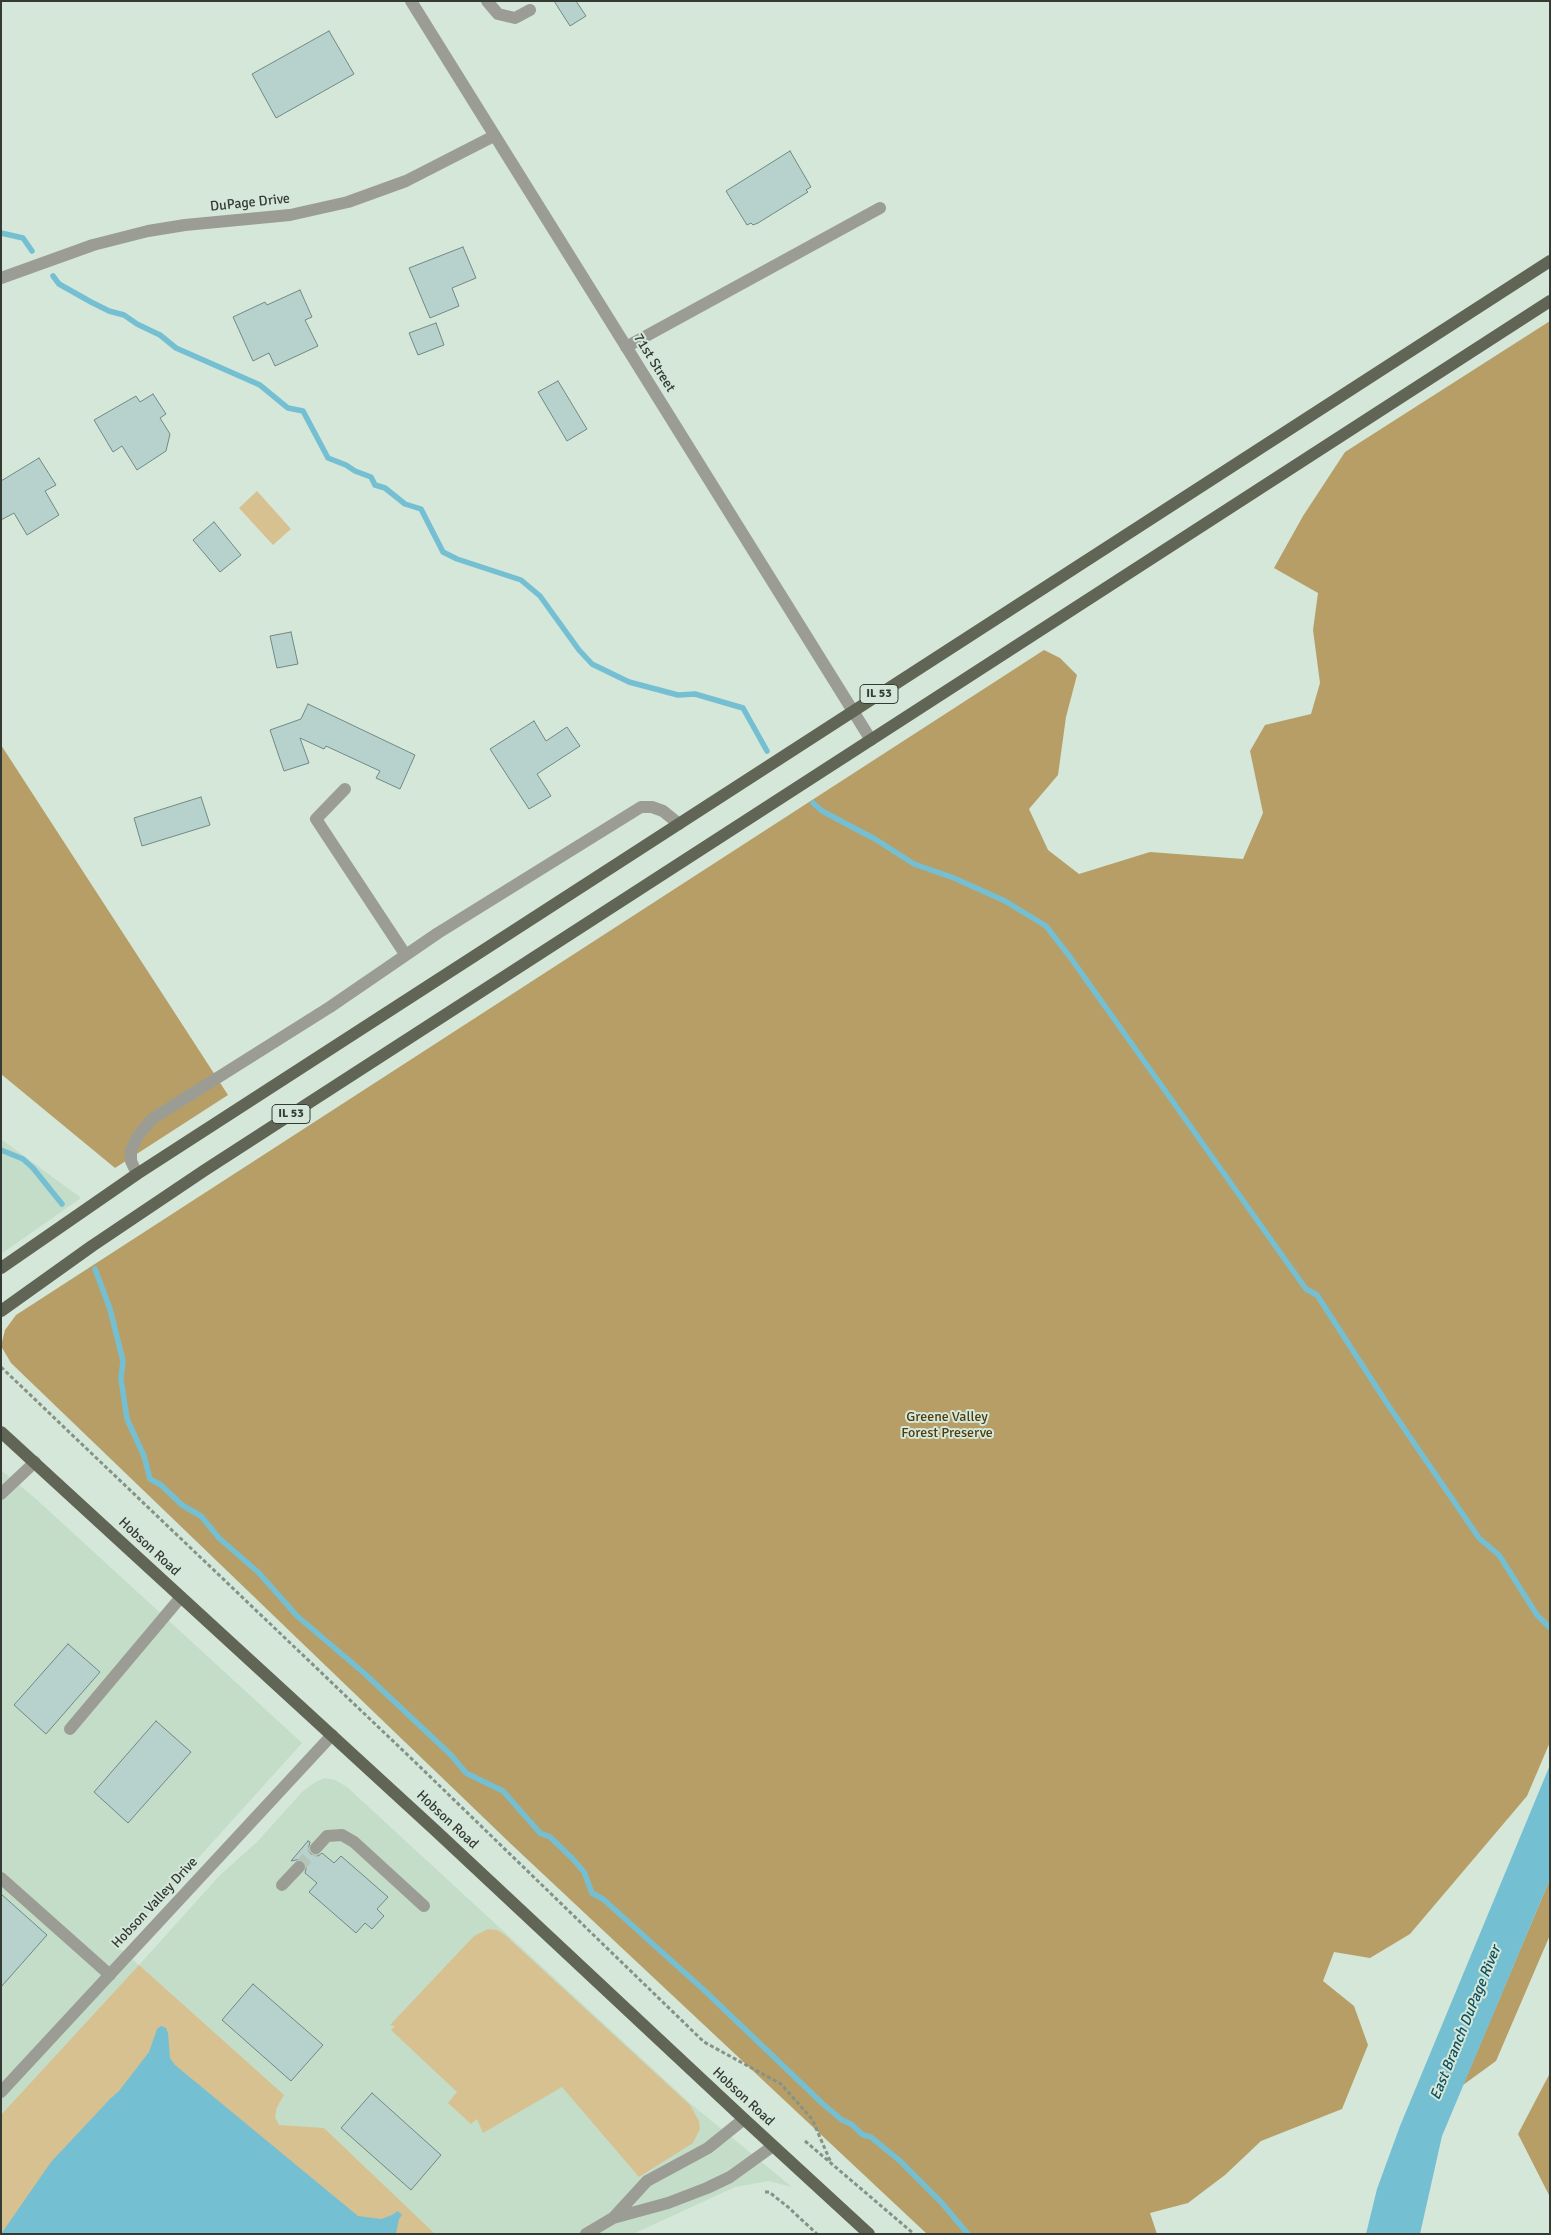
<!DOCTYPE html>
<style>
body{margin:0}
#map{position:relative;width:1551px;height:2235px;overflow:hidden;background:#d4e7d8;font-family:Signika,sans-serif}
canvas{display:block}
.frame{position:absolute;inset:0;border:2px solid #343b35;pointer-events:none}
</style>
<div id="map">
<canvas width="1551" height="2235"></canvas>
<div class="frame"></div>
</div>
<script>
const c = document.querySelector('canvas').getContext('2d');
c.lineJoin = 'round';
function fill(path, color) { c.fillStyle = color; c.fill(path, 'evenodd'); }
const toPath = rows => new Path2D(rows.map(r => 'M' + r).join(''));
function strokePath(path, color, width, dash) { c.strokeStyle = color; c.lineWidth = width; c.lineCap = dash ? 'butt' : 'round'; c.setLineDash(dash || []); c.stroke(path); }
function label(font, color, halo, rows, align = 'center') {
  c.font = font + ' Signika,sans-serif'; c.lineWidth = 4; c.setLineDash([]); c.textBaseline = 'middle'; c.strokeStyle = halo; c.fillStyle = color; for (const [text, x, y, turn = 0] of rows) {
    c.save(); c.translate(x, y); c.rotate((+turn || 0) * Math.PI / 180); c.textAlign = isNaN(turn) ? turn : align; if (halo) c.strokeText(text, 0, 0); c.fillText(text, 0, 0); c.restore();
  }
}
const built = toPath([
 [1,1139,81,1198,1,1254],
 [1,1470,36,1499,302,1743,118,1947,139,1965,220,1875,257,1842,302,1792,314,1783,324,1778,335,1780,347,1787,691,2104,792,2187,769,2181,735,2187,633,2234,1,2234]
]);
const green = toPath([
 [257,491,291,529,273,545,239,508],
 [488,1929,497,1930,505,1935,690,2105,699,2121,700,2129,693,2143,639,2177,562,2087,483,2133,477,2119,471,2124,448,2103,457,2092,391,2030,395,2026,390,2025,474,1936],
 [139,1965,284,2095,277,2107,275,2117,279,2125,324,2128,435,2234,1,2234,1,2115]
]);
const forest = toPath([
 [1550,321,1550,1742,1527,1796,1410,1934,1370,1958,1334,1952,1323,1981,1354,2006,1368,2045,1342,2109,1261,2141,1225,2175,1188,2203,1150,2213,1157,2234,927,2234,511,1844,11,1363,1,1346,5,1330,16,1315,1044,650,1060,658,1077,675,1066,717,1058,775,1029,809,1048,850,1079,874,1150,852,1243,859,1263,813,1250,751,1265,725,1311,714,1320,683,1313,630,1318,593,1274,568,1303,516,1345,452],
 [1,745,228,1095,115,1168,1,1074],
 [1550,1879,1550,1935,1496,2061,1463,2085],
 [1550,2073,1550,2197,1518,2134]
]);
const water = toPath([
 [1550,1765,1550,1879,1442,2136,1420,2234,1366,2234,1377,2189,1400,2126],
 [161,2026,166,2028,168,2033,170,2058,175,2065,358,2216,381,2219,392,2215,398,2211,402,2215,399,2219,396,2234,1,2234,51,2162,110,2099,119,2091,149,2052,157,2029]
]);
const stream = toPath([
 [1,233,23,238,32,251],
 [53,276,59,284,91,302,109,311,124,315,137,324,160,335,176,348,260,385,288,408,303,411,328,458,346,465,355,471,371,477,375,485,385,488,405,504,421,509,443,552,457,559,521,580,540,596,579,650,592,664,629,682,678,695,695,694,743,708,767,751],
 [813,803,822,811,875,839,914,864,954,878,1005,901,1046,926,1070,957,1306,1289,1317,1295,1388,1405,1479,1538,1499,1555,1537,1615,1550,1628],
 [1,1150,23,1159,33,1168,62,1204],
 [95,1269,110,1309,123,1361,121,1379,127,1419,144,1456,150,1479,161,1485,182,1505,201,1516,219,1538,259,1573,297,1616,364,1673,451,1755,466,1773,503,1791,540,1833,550,1837,572,1858,584,1872,592,1893,603,1899,705,1991,823,2104,842,2120,851,2124,863,2135,871,2137,899,2160,941,2202,968,2234]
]);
const building = toPath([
 [554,1,576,1,586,16,570,26,554,1],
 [329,31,354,74,276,118,252,74,329,31],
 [790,151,811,187,806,190,808,192,758,223,753,225,751,223,747,225,726,191,790,151],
 [463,247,476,278,452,288,459,306,430,318,409,268,463,247],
 [300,290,312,317,305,320,318,346,275,366,269,353,253,361,233,317,265,302,267,305,300,290],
 [436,323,444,345,418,355,409,333,436,323],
 [558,381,587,429,567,441,538,392,558,381],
 [153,394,166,414,160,418,170,434,166,451,137,470,122,446,113,452,94,420,136,396,140,402,153,394],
 [39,458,56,485,45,491,59,515,27,535,14,513,1,520,1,481,39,458],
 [214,522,241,555,220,572,193,540,214,522],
 [291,632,298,664,277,668,270,636,291,632],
 [308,704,415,755,400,789,376,778,380,771,326,746,324,749,300,738,309,763,284,771,270,730,301,719,308,704],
 [534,721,546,741,567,727,580,746,537,774,551,796,529,809,490,749,534,721],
 [201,797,210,825,142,846,134,818,201,797],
 [68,1644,100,1672,46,1734,14,1705,68,1644],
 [156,1721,191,1752,128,1823,94,1792,156,1721],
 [308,1841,310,1842,308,1850,311,1854,318,1856,322,1853,334,1863,341,1856,388,1897,377,1909,384,1916,372,1929,365,1923,356,1933,309,1892,317,1883,305,1873,307,1864,301,1859,291,1861,308,1841],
 [1,1894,47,1935,1,1987,1,1894],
 [253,1984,323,2045,291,2081,222,2020,253,1984],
 [372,2093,441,2155,411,2190,341,2128,372,2093]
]);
const minorTunnel = toPath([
 [299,1867,316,1848]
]);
const path = toPath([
 [1,1367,416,1763,704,2042,781,2084,812,2119,832,2165],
 [805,2141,914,2234],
 [765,2192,769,2192,788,2207,817,2234]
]);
const minor = toPath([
 [411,1,871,740],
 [487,1,498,14,515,18,530,10],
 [1,278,93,245,148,231,185,225,290,215,348,202,406,181,494,136],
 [626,347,880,208],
 [345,789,316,819,405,954],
 [137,1174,131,1161,131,1151,137,1137,152,1119,330,1007,438,933,641,807,652,807,663,811,679,824],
 [1,1494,35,1462],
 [70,1729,181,1597],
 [316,1848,327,1836,342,1835,354,1842,424,1906],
 [1,1878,110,1975],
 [282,1885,299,1867],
 [1,2092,332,1735],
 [613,2218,647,2181,708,2148,744,2119],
 [586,2234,613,2218,668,2203,707,2188,730,2177,773,2146]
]);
const major = toPath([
 [1,1268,137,1174,1550,261],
 [1,1311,92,1246,205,1170,1550,301],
 [1,1432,436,1831,744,2119,869,2234]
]);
const shields = [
 [879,694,38],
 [291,1114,38]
];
const shieldNames = [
 ["IL 53",879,694],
 ["IL 53",291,1114]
];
const streetNames = [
 ["DuPage Drive",250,203,-6],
 ["71st Street",654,363,58],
 ["Hobson Road",149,1547,43],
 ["Hobson Road",447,1820,43],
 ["Hobson Valley Drive",155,1903,-47],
 ["Hobson Road",743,2097,43]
];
const parkNames = [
 ["Greene Valley",947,1417],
 ["Forest Preserve",947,1433]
];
const waterNames = [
 ["East Branch DuPage River",1466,2023,-68]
];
fill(built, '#c4ddc9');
fill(green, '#d8c191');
fill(forest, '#b79e67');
fill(water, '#75bfd3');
strokePath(stream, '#75bfd3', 5.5);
fill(building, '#b7d1cc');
strokePath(building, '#718985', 1);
strokePath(minorTunnel, '#b4c5b7', 12, [12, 6]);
strokePath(path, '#859288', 3, [4, 2.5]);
strokePath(minor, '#9b9d94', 12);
strokePath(major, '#616556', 12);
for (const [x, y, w] of shields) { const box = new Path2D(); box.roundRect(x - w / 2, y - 9.5, w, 19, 4); c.fillStyle = '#d4e7d8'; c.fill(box); strokePath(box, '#343b35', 1); }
label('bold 12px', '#343b35', null, shieldNames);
label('14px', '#343b35', '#d4e7d8', streetNames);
label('14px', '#4e3b0e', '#d4e7d8', parkNames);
label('italic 15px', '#0f4f5e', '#d4e7d8', waterNames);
</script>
